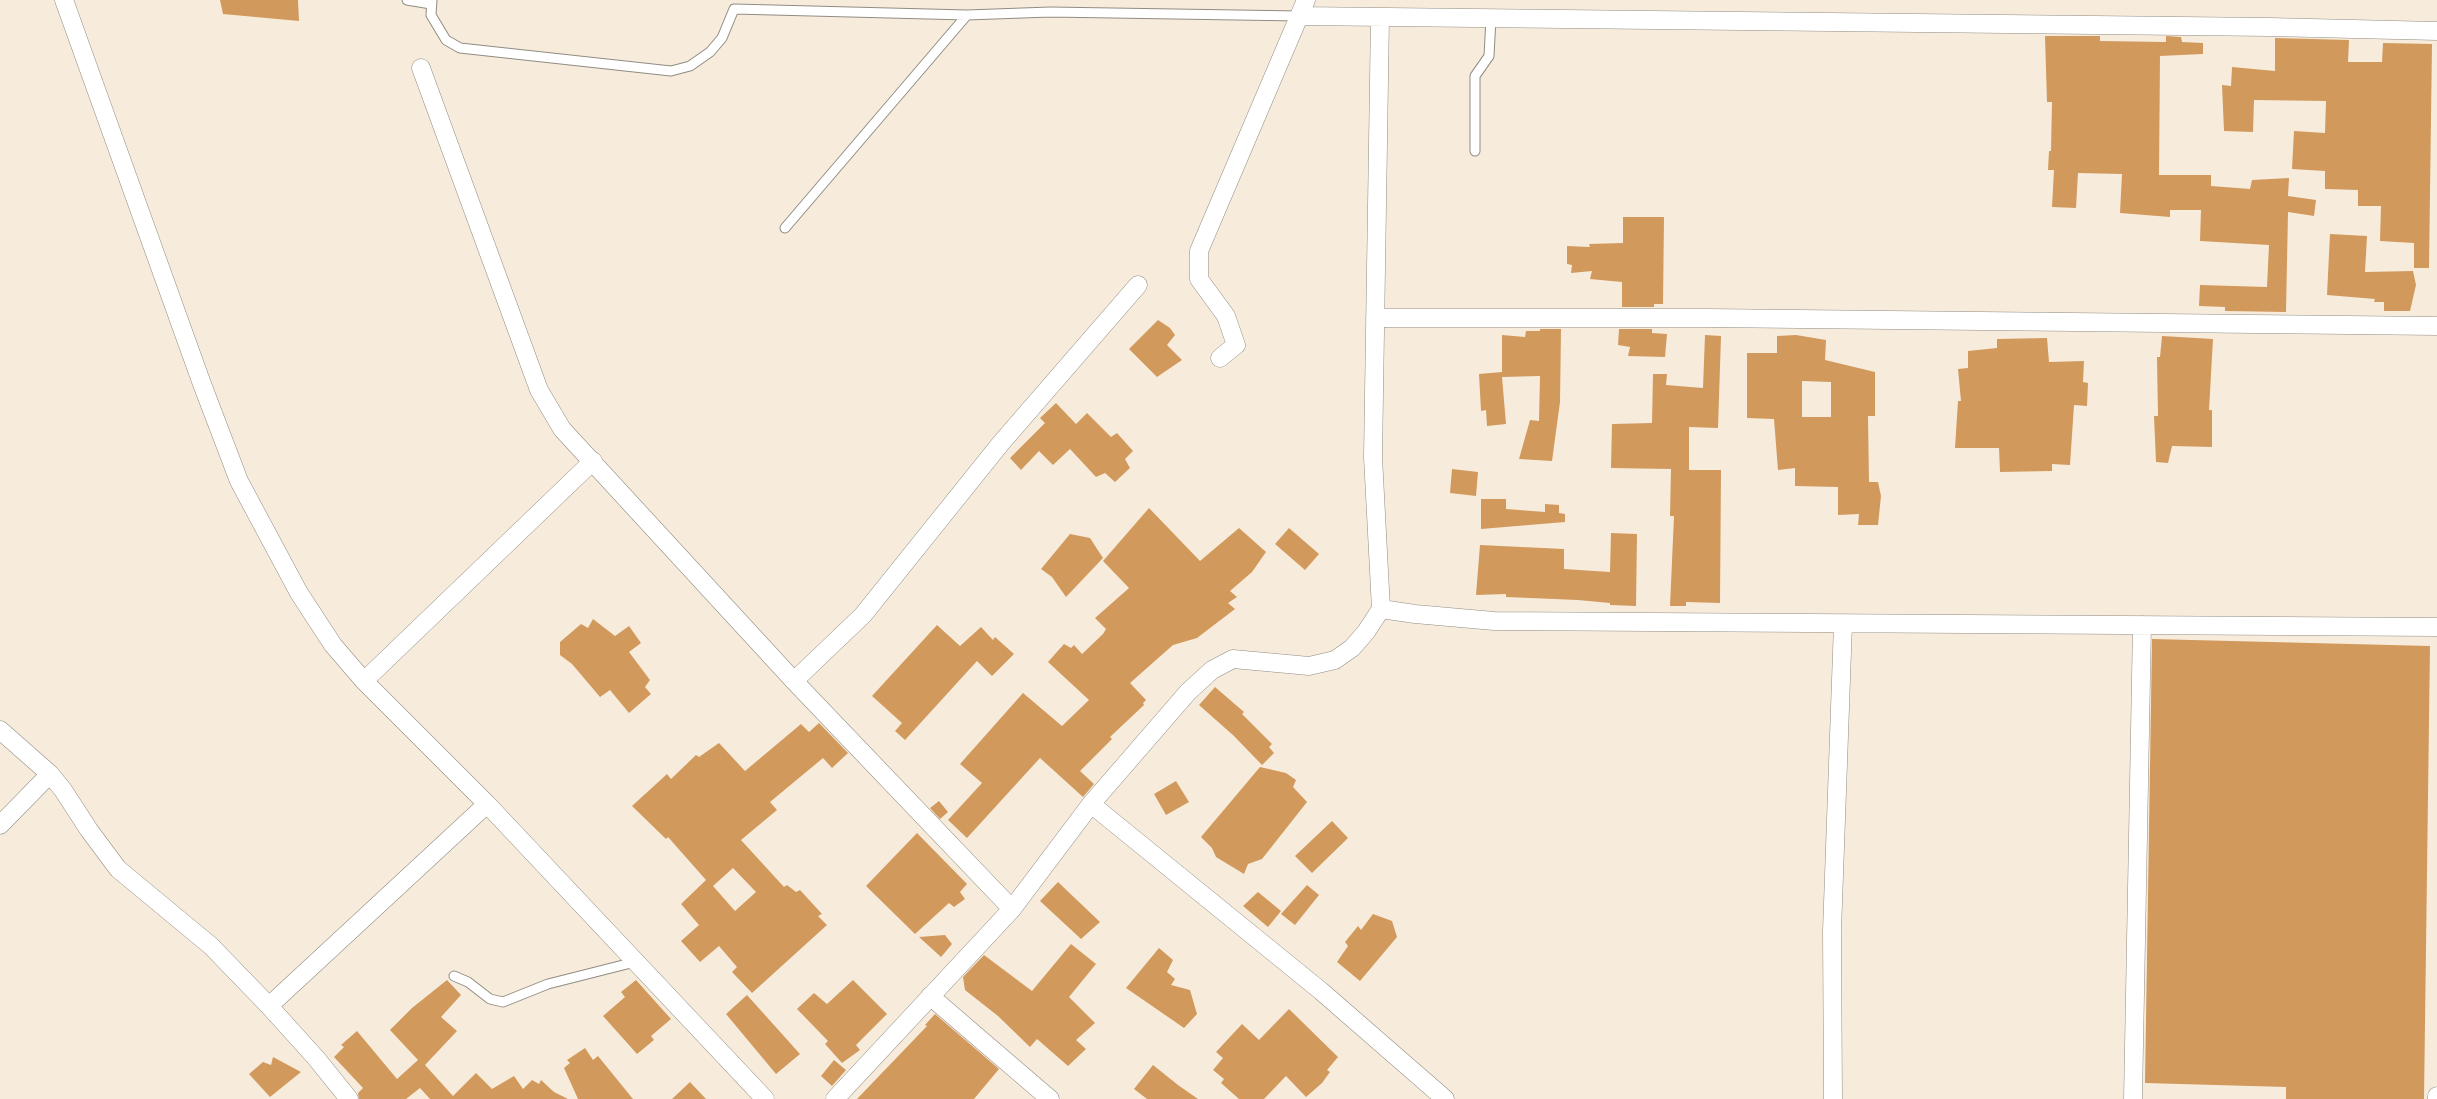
<!DOCTYPE html>
<style>
body{margin:0}
canvas{display:block;background:#f7ecdb}
</style>
<canvas width="2437" height="1099"></canvas>
<script>
const c = document.querySelector('canvas').getContext('2d');
c.lineJoin = 'round';
function fill(path, color) { c.fillStyle = color; c.fill(path, 'evenodd'); }
const toPath = rows => new Path2D(rows.map(r => 'M' + r).join(''));
function strokePath(path, color, width, dash) { c.strokeStyle = color; c.lineWidth = width; c.lineCap = dash ? 'butt' : 'round'; c.setLineDash(dash || []); c.stroke(path); }
const building = toPath([
 [220,0,298,0,299,21,223,14],
 [2045,36,2100,36,2100,41,2166,42,2166,36,2181,37,2182,42,2203,43,2203,54,2160,56,2159,175,2211,175,2211,186,2250,189,2252,180,2289,178,2288,196,2316,200,2314,216,2288,212,2286,312,2225,311,2225,307,2199,306,2200,285,2267,287,2269,245,2200,241,2201,210,2170,210,2170,217,2120,213,2122,174,2078,173,2076,208,2052,207,2054,170,2048,170,2049,151,2051,151,2052,102,2047,102],
 [2275,38,2349,40,2348,62,2382,62,2383,43,2432,44,2429,268,2414,268,2414,243,2380,241,2381,206,2358,206,2358,190,2325,189,2325,171,2292,169,2294,131,2325,133,2326,101,2254,100,2253,132,2224,131,2222,85,2231,86,2232,67,2275,71],
 [1623,217,1664,217,1663,304,1654,304,1654,307,1622,307,1622,282,1590,279,1592,271,1571,273,1572,265,1567,264,1567,246,1590,247,1589,244,1623,243],
 [2330,234,2367,236,2365,272,2413,271,2416,285,2410,311,2384,311,2384,302,2374,302,2375,299,2327,295],
 [1158,320,1170,328,1175,335,1167,345,1182,360,1157,377,1129,349],
 [1540,329,1561,329,1560,402,1552,461,1519,459,1530,420,1539,421,1540,376,1502,377,1506,424,1487,426,1486,410,1481,411,1479,374,1502,372,1502,335,1525,337,1526,331,1540,331],
 [1619,329,1652,329,1652,333,1667,334,1665,357,1628,356,1630,347,1618,345],
 [1705,335,1721,336,1718,428,1689,427,1689,470,1721,470,1720,603,1686,602,1686,606,1670,606,1674,516,1670,516,1671,469,1611,468,1612,424,1652,423,1653,374,1667,374,1666,385,1703,388],
 [1796,335,1826,340,1825,360,1875,372,1875,416,1868,416,1869,482,1878,482,1881,496,1878,525,1858,525,1859,514,1838,515,1838,487,1795,486,1795,468,1778,470,1774,419,1747,418,1747,353,1777,353,1777,336],
 [1802,381,1831,382,1831,417,1802,417],
 [2162,336,2213,339,2209,410,2212,410,2212,447,2172,446,2168,463,2156,462,2154,416,2158,416,2157,357,2160,357],
 [2047,338,2049,362,2084,361,2083,382,2088,383,2087,406,2074,405,2070,465,2052,464,2052,471,2000,472,1999,448,1955,448,1958,401,1961,401,1958,369,1968,368,1968,351,1997,348,1997,339],
 [1056,403,1076,424,1087,413,1111,437,1117,433,1133,451,1125,459,1130,468,1115,482,1105,473,1096,477,1070,449,1053,465,1039,451,1021,470,1010,458,1045,423,1040,418],
 [1452,469,1478,472,1476,496,1450,493],
 [1481,499,1506,499,1506,509,1545,512,1545,504,1559,505,1559,513,1565,514,1565,522,1481,529],
 [1149,508,1200,561,1239,528,1266,552,1252,572,1230,591,1237,597,1228,603,1235,609,1197,638,1173,645,1130,683,1146,700,1143,703,1144,705,1110,737,1112,739,1080,771,1094,784,1083,797,1040,758,967,838,948,820,982,783,960,764,1023,693,1062,726,1089,700,1048,662,1064,644,1071,648,1074,645,1082,654,1103,634,1106,629,1095,618,1129,588,1103,561],
 [1289,528,1319,554,1305,570,1275,544],
 [1611,533,1637,534,1636,606,1610,605,1610,603,1578,600,1506,597,1506,594,1476,595,1480,545,1564,549,1564,569,1610,572],
 [1070,534,1090,538,1103,558,1066,597,1052,577,1041,569],
 [593,619,615,636,629,626,641,643,629,652,650,680,645,687,651,694,629,713,610,690,600,697,572,664,560,655,560,642,581,624,588,628],
 [937,625,960,646,981,627,993,640,995,637,1014,654,992,676,977,661,905,740,895,731,902,723,872,696],
 [2152,639,2430,646,2424,1099,2286,1099,2286,1087,2145,1083],
 [1215,687,1244,712,1242,714,1272,744,1269,747,1274,753,1262,765,1234,736,1199,705],
 [819,723,848,753,832,768,823,758,770,802,777,810,741,840,784,887,787,885,796,892,800,890,822,914,818,916,827,925,752,993,732,972,737,967,719,946,700,962,681,941,699,925,681,904,706,880,668,837,666,839,632,806,667,774,671,779,696,755,699,757,719,743,745,771,801,724,809,732],
 [733,868,756,892,735,911,713,886],
 [1260,767,1286,773,1296,780,1293,787,1307,802,1262,859,1248,864,1244,874,1216,857,1212,848,1201,837],
 [1176,781,1189,802,1166,815,1154,794],
 [939,801,948,812,940,819,930,808],
 [1332,821,1348,838,1312,873,1295,856],
 [917,833,967,884,960,892,965,899,954,907,949,903,915,934,866,886],
 [1058,882,1100,922,1081,939,1040,901],
 [1307,885,1319,895,1295,925,1281,914],
 [1258,892,1281,911,1268,927,1243,906],
 [1373,914,1392,921,1397,937,1360,981,1337,962,1348,946,1345,942,1358,926,1361,930],
 [945,935,952,944,941,957,919,937],
 [1071,944,1096,964,1069,997,1095,1023,1076,1040,1086,1049,1068,1066,1037,1039,1030,1047,998,1016,965,990,963,977,984,955,1032,991],
 [1159,948,1173,960,1167,972,1175,979,1171,985,1190,990,1197,1014,1184,1028,1126,988],
 [447,980,461,995,441,1017,457,1031,425,1065,453,1096,476,1073,492,1089,514,1076,523,1089,532,1080,539,1084,541,1080,554,1092,568,1099,430,1099,420,1088,406,1099,359,1099,358,1093,363,1088,334,1057,344,1047,341,1045,357,1031,397,1079,418,1060,390,1030,412,1008],
 [636,980,671,1019,651,1036,654,1040,637,1054,603,1016,625,997,621,992],
 [853,980,887,1014,856,1045,860,1050,842,1063,825,1044,828,1041,797,1009,814,993,827,1004],
 [747,995,800,1054,776,1074,726,1014],
 [1289,1009,1338,1057,1327,1070,1330,1072,1322,1083,1306,1097,1286,1076,1264,1099,1239,1099,1221,1083,1224,1079,1213,1070,1223,1058,1216,1052,1242,1024,1259,1040],
 [935,1014,999,1069,974,1099,857,1099,927,1026,925,1025],
 [585,1048,593,1060,598,1056,633,1099,578,1099,564,1068,570,1063,567,1060],
 [273,1057,301,1072,270,1097,249,1074,263,1062,271,1065],
 [834,1060,846,1070,832,1086,821,1076],
 [1153,1065,1178,1085,1198,1099,1147,1099,1134,1089],
 [690,1082,706,1099,672,1099]
]);
const lane = toPath([
 [407,0,431,4],
 [432,0,431,15,446,40,460,48,671,71,690,66,710,52,722,38,734,9,967,15,1050,12,1299,16],
 [1475,151,1475,76,1489,56,1491,18],
 [785,228,967,15],
 [454,976,468,982,490,999,503,1002,548,984,635,962]
]);
const street = toPath([
 [64,0,202,384,239,481,299,593,333,645,364,681,487,804,765,1099],
 [1299,16,2270,27,2437,31],
 [421,68,539,390,562,429,794,681,1012,909],
 [1375,318,1707,318,2437,326],
 [1220,358,1236,345,1226,316,1199,279,1199,251,1306,0],
 [1381,609,1415,614,1494,621,2437,627],
 [364,681,593,461],
 [794,681,863,615,1001,443,1138,285],
 [0,730,50,774,63,790,89,830,118,869,211,946,269,1006],
 [1091,804,1321,991,1445,1099],
 [0,825,50,774],
 [930,996,1050,1099],
 [349,1099,316,1058,269,1006,487,804],
 [835,1099,1012,909,1091,804,1188,692,1212,670,1233,659,1309,666,1335,660,1352,648,1366,632,1381,609,1373,457,1380,17],
 [1833,1099,1832,931,1843,624],
 [2133,1099,2142,625],
 [2437,1099,2437,1096]
]);
fill(building, '#d2995d');
strokePath(lane, '#918c83', 11);
strokePath(street, '#918c83', 19);
strokePath(lane, '#fff', 9);
strokePath(street, '#fff', 18);
</script>
